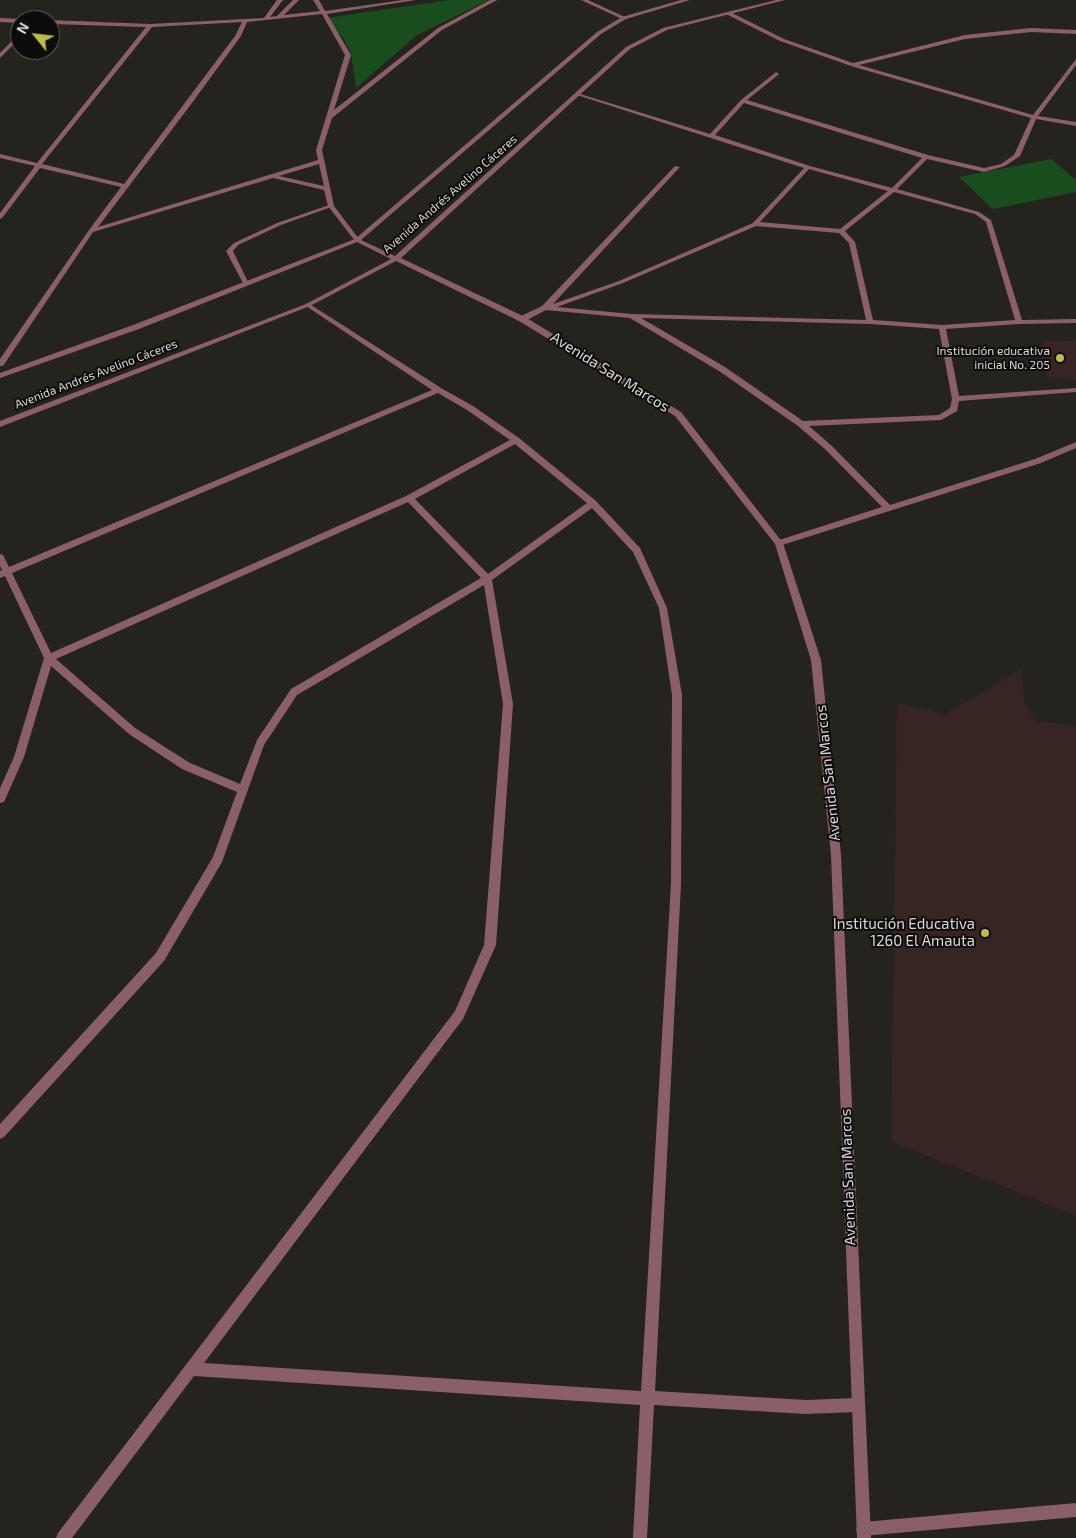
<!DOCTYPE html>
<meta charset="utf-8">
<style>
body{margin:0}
#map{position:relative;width:1076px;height:1538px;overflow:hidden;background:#25231e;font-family:"Exo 2",sans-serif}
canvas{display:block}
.north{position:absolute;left:10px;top:10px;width:50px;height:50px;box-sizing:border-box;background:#0d0c0a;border:1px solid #5f5e5c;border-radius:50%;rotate:299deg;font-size:14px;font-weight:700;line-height:20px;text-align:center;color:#dbd9d6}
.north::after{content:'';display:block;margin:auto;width:18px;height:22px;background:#b9c046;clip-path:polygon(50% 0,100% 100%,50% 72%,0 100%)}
</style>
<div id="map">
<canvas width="1076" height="1538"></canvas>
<div class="north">N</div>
</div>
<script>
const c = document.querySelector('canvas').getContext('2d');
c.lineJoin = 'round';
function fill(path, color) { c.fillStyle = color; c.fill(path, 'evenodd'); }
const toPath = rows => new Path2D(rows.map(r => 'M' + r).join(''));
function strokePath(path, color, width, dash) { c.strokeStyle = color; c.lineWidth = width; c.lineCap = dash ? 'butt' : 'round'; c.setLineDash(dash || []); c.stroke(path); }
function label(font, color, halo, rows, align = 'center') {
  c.font = font + ' "Exo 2",sans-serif'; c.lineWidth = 4; c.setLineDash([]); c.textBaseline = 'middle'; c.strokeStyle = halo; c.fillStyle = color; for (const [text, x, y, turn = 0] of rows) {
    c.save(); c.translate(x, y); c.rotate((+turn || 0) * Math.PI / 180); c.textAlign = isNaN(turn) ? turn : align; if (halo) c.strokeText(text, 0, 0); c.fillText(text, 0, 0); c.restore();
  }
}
const education = toPath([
 [1042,340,1076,341,1076,380,1046,376],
 [1021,669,1025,703,1035,721,1076,726,1076,1216,891,1141,897,703,945,714]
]);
const green = toPath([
 [449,0,489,0,417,35,356,88,351,53,344,39,326,18],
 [1051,159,1076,180,1076,192,993,209,959,177]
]);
const service = toPath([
 [329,205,334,206,281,225,238,245,233,251,249,284,244,285,226,251,234,243,277,223,329,205]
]);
const minor = toPath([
 [277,0,283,0,270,17,277,16,293,0,299,0,284,15,320,11,313,0,319,0,325,11,403,0,416,0,327,14,351,55,334,110,438,28,490,0,497,0,442,30,332,118,322,150,334,206,359,239,359,241,355,241,328,206,324,190,273,178,93,232,3,366,0,366,0,359,89,230,121,187,40,168,2,218,0,219,0,213,35,166,0,158,0,154,37,163,146,27,50,24,50,20,150,24,264,18,277,0],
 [322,14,345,55,316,150,318,160,98,227,189,107,241,36,247,22,322,14],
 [242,22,235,36,124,184,42,164,152,27,242,22],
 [319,164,324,186,279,176,319,164],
 [581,0,588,0,627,18,622,19,581,0],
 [726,12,730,12,784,39,853,63,965,35,1031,28,1076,30,1076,34,1031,32,965,39,859,65,1033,115,1076,59,1076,65,1038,116,1076,122,1076,126,1036,119,1020,156,1005,166,984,172,927,159,897,189,979,212,991,220,1022,320,1076,319,1076,323,1019,324,946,329,959,396,1076,388,1076,392,959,401,957,411,941,420,809,426,832,446,890,505,1035,459,1076,442,1076,448,1041,463,779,546,776,545,775,543,776,541,882,507,826,450,798,426,719,371,630,318,546,310,525,321,519,321,519,317,542,306,675,166,680,167,553,304,619,281,753,223,804,168,577,95,577,93,710,134,741,100,776,72,779,74,778,75,747,100,928,155,984,168,1001,164,1014,155,1031,118,851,66,780,41,726,14,726,12],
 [744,103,922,158,892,188,810,166,715,135,744,103],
 [809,169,888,191,840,229,760,222,809,169],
 [894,192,975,214,986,222,1015,320,942,325,873,320,855,242,845,231,894,192],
 [756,226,839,233,849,243,866,320,632,314,557,307,623,283,756,226],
 [641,318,870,324,939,329,952,399,950,408,939,415,803,421,725,367,641,318],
 [0,18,20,19,22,20,20,20,20,23,0,22,0,18],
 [20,33,20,38,0,58,0,53,20,33],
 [308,303,441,388,473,406,519,438,596,501,640,548,667,608,682,695,681,884,655,1391,806,1400,857,1398,862,1400,864,1405,862,1410,857,1412,806,1414,654,1405,647,1538,633,1538,640,1405,194,1376,72,1538,56,1538,58,1533,455,1011,484,945,503,704,484,585,297,695,264,745,222,862,164,961,4,1137,0,1139,0,1124,156,953,213,857,237,792,182,769,129,734,51,666,24,757,4,802,0,803,0,788,14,757,44,658,5,576,0,578,0,571,2,570,0,566,0,554,3,555,9,567,432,390,306,306,306,304,308,303],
 [438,393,467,410,510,440,406,496,51,653,12,573,438,393],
 [515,444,587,503,488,574,415,499,515,444],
 [408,502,481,578,291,689,257,740,240,784,190,763,135,728,56,659,408,502],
 [592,508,633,552,659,608,672,695,671,884,641,1391,204,1363,463,1019,496,945,513,704,492,580,592,508],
 [1076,1503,1076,1517,863,1536,858,1534,856,1529,858,1524,863,1522,1076,1503]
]);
const tertiary = toPath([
 [681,0,690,0,626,19,601,34,361,240,395,256,626,47,663,28,776,0,785,0,667,30,630,49,401,258,525,317,681,412,783,543,821,660,841,855,871,1538,857,1538,831,855,811,660,775,544,675,416,519,321,396,261,310,306,0,427,0,421,306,304,391,259,357,242,139,329,0,378,0,373,133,325,355,239,597,32,622,17,681,0]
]);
const markers = [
 [1060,358,5,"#b9c046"],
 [985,933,5,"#b9c046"]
];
const farStreetnames = [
 ["Avenida Andrés Avelino Cáceres",450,194,-41],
 ["Avenida Andrés Avelino Cáceres",96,374,-21]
];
const farPoinames = [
 ["Institución educativa",1050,351],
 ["inicial No. 205",1050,365]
];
const streetNames = [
 ["Avenida San Marcos",610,372,32],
 ["Avenida San Marcos",828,773,-96],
 ["Avenida San Marcos",848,1177,-92]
];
const poiNames = [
 ["Institución Educativa",975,924],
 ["1260 El Amauta",975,941]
];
fill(education, '#382423');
fill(green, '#1a4d1d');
fill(service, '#8b5f6a');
fill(minor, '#8b5f6a');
fill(tertiary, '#8b5f6a');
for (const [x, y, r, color] of markers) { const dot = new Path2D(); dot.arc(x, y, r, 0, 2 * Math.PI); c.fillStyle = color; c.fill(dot); strokePath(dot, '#0d0c0a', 2); }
label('12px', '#dbd9d6', '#0d0c0a', farStreetnames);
label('12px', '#dbd9d6', '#0d0c0a', farPoinames, 'right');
label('15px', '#dbd9d6', '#0d0c0a', streetNames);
label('15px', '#dbd9d6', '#0d0c0a', poiNames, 'right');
</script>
